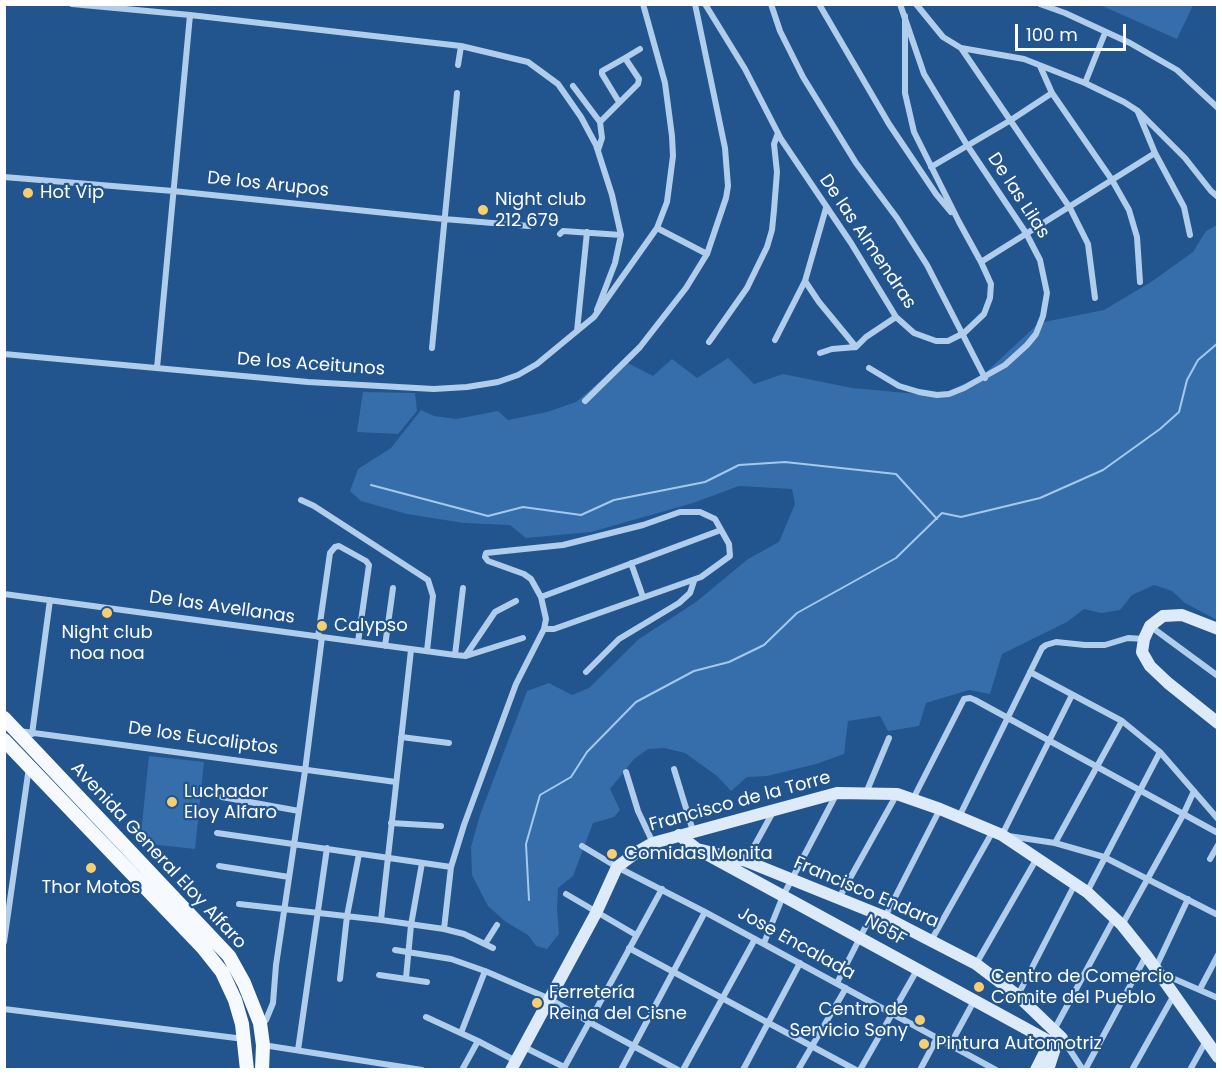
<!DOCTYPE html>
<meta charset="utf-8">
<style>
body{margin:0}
#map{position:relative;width:1222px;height:1074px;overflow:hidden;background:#22548e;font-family:Poppins,sans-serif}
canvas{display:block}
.frame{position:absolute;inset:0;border:6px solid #fff;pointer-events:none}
.scale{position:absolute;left:1015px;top:24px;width:111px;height:27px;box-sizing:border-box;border:3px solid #fff;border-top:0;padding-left:8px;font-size:18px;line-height:21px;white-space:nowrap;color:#fff;-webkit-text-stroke:4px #22548e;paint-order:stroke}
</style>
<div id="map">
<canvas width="1222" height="1074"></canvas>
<div class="frame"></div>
<div class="scale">100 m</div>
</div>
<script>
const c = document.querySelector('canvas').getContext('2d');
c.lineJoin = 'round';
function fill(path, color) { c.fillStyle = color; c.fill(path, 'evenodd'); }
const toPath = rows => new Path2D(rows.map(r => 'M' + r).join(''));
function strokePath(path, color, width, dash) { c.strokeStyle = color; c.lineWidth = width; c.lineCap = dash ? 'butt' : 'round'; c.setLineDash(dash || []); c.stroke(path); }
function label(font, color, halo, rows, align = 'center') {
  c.font = font + ' Poppins,sans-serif'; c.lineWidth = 4.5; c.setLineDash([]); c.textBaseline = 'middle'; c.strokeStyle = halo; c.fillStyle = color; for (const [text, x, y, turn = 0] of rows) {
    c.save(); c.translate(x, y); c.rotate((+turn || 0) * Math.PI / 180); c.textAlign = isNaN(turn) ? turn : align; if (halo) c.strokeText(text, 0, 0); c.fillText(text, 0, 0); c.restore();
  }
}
const green = toPath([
 [1100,5,1193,4,1193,5,1177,39],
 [1217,225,1217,620,1185,603,1172,591,1154,585,1132,595,1120,610,1101,613,1084,609,1067,622,1002,654,990,694,969,690,926,703,919,726,888,731,880,716,848,721,844,754,816,764,767,776,747,777,731,791,717,776,685,753,664,748,648,749,634,759,610,789,620,810,614,817,593,823,573,876,558,888,557,909,559,934,547,949,536,946,528,935,506,922,488,906,472,875,471,847,480,815,527,691,549,683,572,695,589,688,639,639,696,602,748,559,779,542,795,504,792,489,739,486,693,503,591,532,526,538,510,525,464,523,407,514,361,501,350,491,358,469,391,448,421,410,434,416,456,419,498,411,508,420,547,412,576,402,624,361,653,376,672,359,697,378,728,358,754,384,783,374,852,388,939,396,984,374,1039,323,1104,310,1151,282,1193,252,1206,231],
 [363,392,415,393,417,411,398,434,357,432],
 [149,756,204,762,195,849,140,843]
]);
const stream = toPath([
 [371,485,488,516,523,507,581,515,614,500,705,482,739,465,785,462,896,474,937,519],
 [529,900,526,844,540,795,571,777,587,752,636,702,694,671,729,662,764,645,797,613,896,558,942,513,961,517,1040,498,1103,470,1160,429,1179,412,1187,380,1198,360,1218,343]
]);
const street = toPath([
 [72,4,190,15,461,46,528,62,558,84,581,117,596,145,612,195,621,235,615,263,597,310],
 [705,4,745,69,781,139,851,243,896,317,914,333,936,341,948,341,964,333,984,314,990,298,991,284,981,262,959,222,914,132,905,93,905,16],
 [771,4,780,31,803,77,856,163,897,218,927,265,985,378],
 [819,4,889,124,936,194,951,212],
 [916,4,943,37,961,48,1024,59,1085,83,1124,102,1138,111,1185,158,1211,191,1218,197],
 [1040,4,1065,13,1130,43,1177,70,1218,108],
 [961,48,1070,208,1088,244,1095,298],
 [625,58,640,49],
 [458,65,461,46],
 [1040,66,1052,93,1112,180,1129,210,1137,237,1140,282],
 [1085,83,1105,33],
 [573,86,600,122],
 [1138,112,1155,153,1184,207,1190,235],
 [598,150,602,138,600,122,638,84,639,79,625,58,602,71,602,74,619,102],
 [931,167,1011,120,1052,93],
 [4,177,173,191,444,219,529,226],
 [657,228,707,254],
 [560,234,563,231,621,235],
 [981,262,1155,153],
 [805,281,819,302,856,347],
 [577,331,587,232],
 [775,340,805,281,826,208],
 [709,342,747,288,767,247,772,230,774,210,777,172,774,144,778,133],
 [432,348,457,93],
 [820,353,832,349,856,347,866,337,896,317],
 [4,354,308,382,434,389,467,387,498,382,518,375,537,364,594,317,657,228,667,202,673,156,672,136,665,83,643,4],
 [157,368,190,15],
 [869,368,899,386,919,392,937,395,949,394,964,388,1005,365,1027,345,1036,334,1043,316,1047,293,1040,260,1026,233,967,145,924,74,900,4],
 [585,401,640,347,686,288,707,254,726,198,728,186,725,148,695,4],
 [301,500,314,506,428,580,433,596,427,651],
 [631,563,643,597],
 [4,594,455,655,466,656,523,638],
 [541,597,721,530],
 [1150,626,1218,676],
 [318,637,330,553,335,547,339,546,366,561,369,565,358,642],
 [385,646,393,588],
 [455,655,463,588],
 [466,655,495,612,516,601],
 [586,672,619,639,679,603,690,593,694,581],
 [1030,672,1122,721,1160,752,1218,819],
 [1072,695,1002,835,1055,843,1104,857,1218,915],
 [19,731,396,782],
 [32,734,50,600],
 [401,737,449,743],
 [674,769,693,831],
 [626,772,638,811,653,843],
 [866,793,889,738],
 [222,797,299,811],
 [913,799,964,699,970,698,975,700,1218,833],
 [959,817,1042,648,1046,645,1056,642,1085,645,1105,645,1128,638,1144,639],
 [391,823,441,826],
 [217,833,451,867],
 [1055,843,1122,721],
 [582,846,617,867,705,912,996,1070],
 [1210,859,1218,845],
 [746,861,773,812],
 [219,866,289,877],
 [1087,892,1160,752],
 [566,894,636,935],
 [839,898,897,794],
 [239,904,381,920,444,929,464,934,493,948],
 [885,917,940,809],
 [381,920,411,650],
 [1122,925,1183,815,1194,791],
 [444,929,451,867,464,825,516,684,544,629,546,619,541,597,531,579,524,574,488,561,485,557,486,553,563,545,643,525,680,512,700,512,715,519,729,544,730,556,701,577,554,629,544,629],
 [932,939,993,831],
 [4,942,29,767],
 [764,943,783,896,837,793],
 [485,944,497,925],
 [629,948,856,1070],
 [395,950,451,959,485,971,550,999,589,1022,678,1070],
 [976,964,1037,858],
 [1156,967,1188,899],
 [1163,974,1218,998],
 [379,975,427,982],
 [406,978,411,925,422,863],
 [340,979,347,916,359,854],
 [837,983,873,912],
 [1200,989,1218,955],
 [1018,995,1075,884],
 [4,1009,244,1039],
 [426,1017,478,1041,516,1061],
 [260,1023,266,1020,273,1003,276,965,305,771,322,637],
 [1054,1030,1114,919],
 [461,1033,485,971],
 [1062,1038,1083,1070],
 [263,1045,422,1070],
 [950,1045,974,1001],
 [524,1047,564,1067],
 [298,1050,327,848],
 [462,1070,478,1041],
 [563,1070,662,889],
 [621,1070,705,912],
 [683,1070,755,939],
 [743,1070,800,963],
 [798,1070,846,988],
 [860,1070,917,970],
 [920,1070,937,1038],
 [1085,1070,1146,956],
 [1132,1070,1174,995],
 [1190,1070,1206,1041]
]);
const secondary = toPath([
 [1218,629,1182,615,1163,616,1150,626,1144,639,1142,652,1150,666,1168,683,1218,723],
 [679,835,697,849,1056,1045],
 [697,849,746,861,885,917,976,964,1017,995,1062,1038,1044,1054,1036,1070],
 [511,1070,596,913,617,867,637,852,653,843,837,793,897,794,940,809,1002,835,1087,892,1122,925,1146,955,1218,1057],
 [1048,1070,1056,1045]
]);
const primary = toPath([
 [4,718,229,956,244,983,260,1023,263,1045,262,1070],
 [4,740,203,948,222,972,235,1000,242,1024,247,1070]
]);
const markers = [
 [28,193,6,"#f8ce73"],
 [483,210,6,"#f8ce73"],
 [107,613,6,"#f8ce73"],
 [322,626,6,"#f8ce73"],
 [172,802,6,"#f8ce73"],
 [612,854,6,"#f8ce73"],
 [91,868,6,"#f8ce73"],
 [979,987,6,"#f8ce73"],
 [537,1003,6,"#f8ce73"],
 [920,1020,6,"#f8ce73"],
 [924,1044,6,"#f8ce73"]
];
const streetNames = [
 ["De los Arupos",268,185,6],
 ["De las Lilas",1018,196,57],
 ["De las Almendras",867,242,56],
 ["De los Aceitunos",311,365,4],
 ["De las Avellanas",222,608,8],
 ["De los Eucaliptos",203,739,8],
 ["Francisco de la Torre",740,802,-15],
 ["Avenida General Eloy Alfaro",158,856,47],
 ["Francisco Endara",866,893,23],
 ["N65F",885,931,29],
 ["Jose Encalada",796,944,29]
];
const poiNames = [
 ["Hot Vip",40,193],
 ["Night club",495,200],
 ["212 679",495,221],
 ["Calypso",334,626],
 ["Night club",107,633,"center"],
 ["noa noa",107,654,"center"],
 ["Luchador",184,792],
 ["Eloy Alfaro",184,813],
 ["Comidas Monita",624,854],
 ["Thor Motos",91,888,"center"],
 ["Centro de Comercio",991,977],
 ["Comite del Pueblo",991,998],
 ["Ferretería",549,993],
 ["Reina del Cisne",549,1014],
 ["Centro de",908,1010,"right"],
 ["Servicio Sony",908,1031,"right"],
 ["Pintura Automotriz",936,1044]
];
fill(green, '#366eab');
strokePath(stream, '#a5c8ed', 2);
strokePath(street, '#b1cdec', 6);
strokePath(secondary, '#ddeaf9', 12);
strokePath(primary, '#f6faff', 14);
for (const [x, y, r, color] of markers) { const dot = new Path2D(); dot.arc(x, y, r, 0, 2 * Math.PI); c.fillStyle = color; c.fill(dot); strokePath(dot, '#22548e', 2); }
label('18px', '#fff', '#22548e', streetNames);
label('18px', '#fff', '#22548e', poiNames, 'left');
</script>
